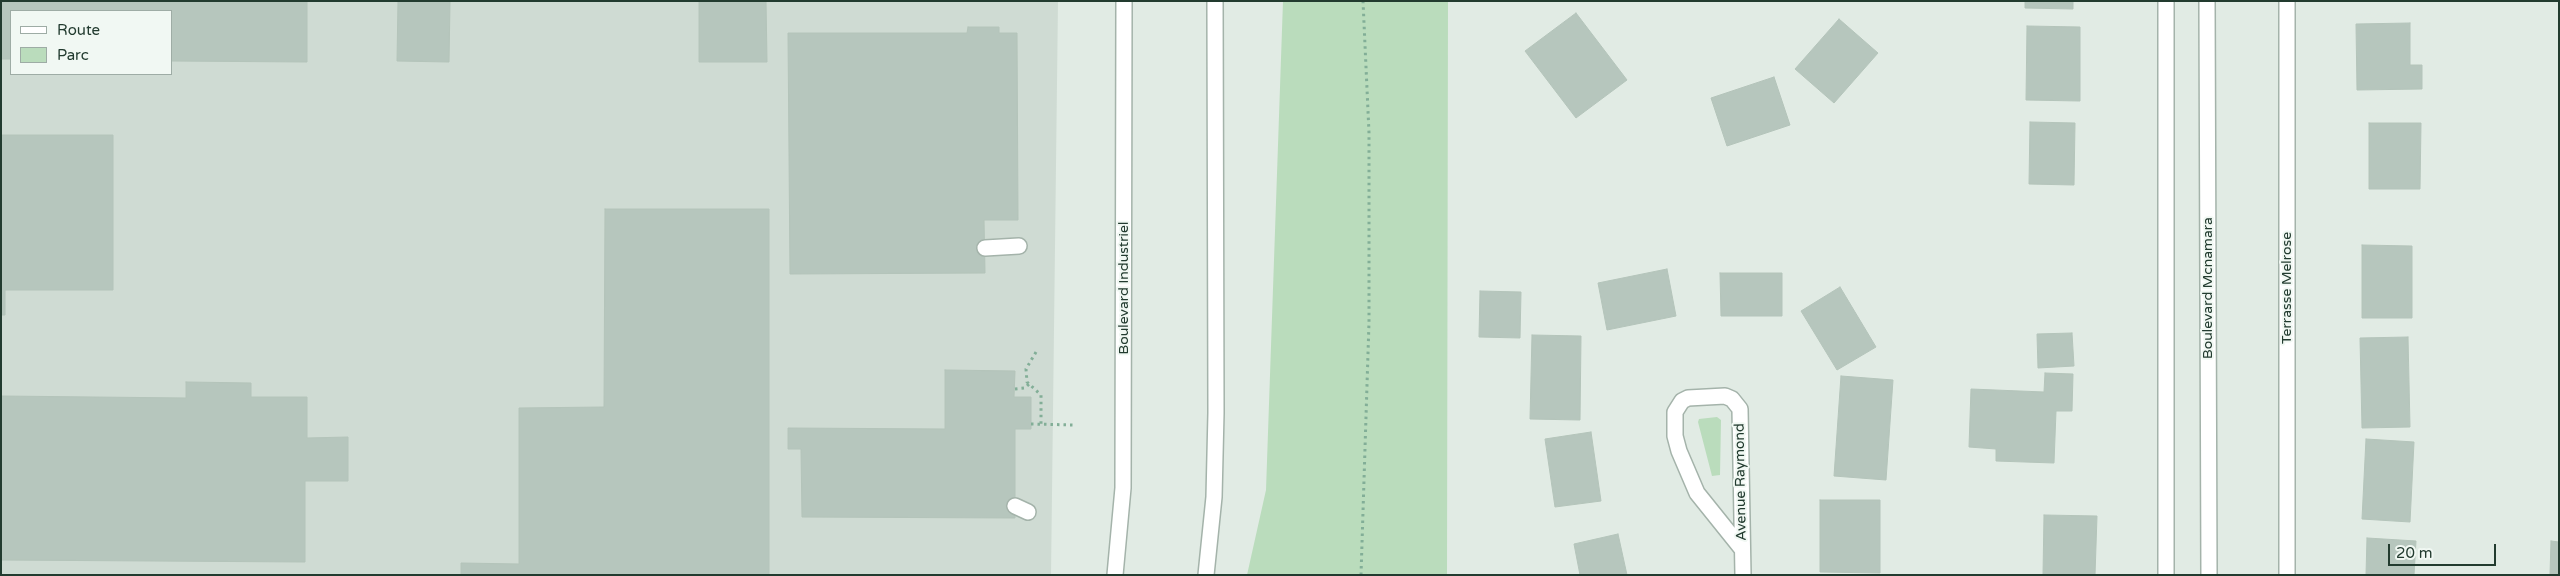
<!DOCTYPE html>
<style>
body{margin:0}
#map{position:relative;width:2560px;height:576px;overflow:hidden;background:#e1ebe4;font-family:"Varela Round",sans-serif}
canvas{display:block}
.frame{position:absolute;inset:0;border:2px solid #223b2f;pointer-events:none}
.legend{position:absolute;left:10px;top:10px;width:162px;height:65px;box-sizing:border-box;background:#f1f8f3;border:1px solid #9eaca5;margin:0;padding:6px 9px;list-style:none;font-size:15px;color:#223b2f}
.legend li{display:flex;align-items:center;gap:10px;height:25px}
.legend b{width:25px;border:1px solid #9eaca5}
.scale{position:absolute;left:2388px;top:544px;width:108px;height:22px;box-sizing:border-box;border:2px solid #223b2f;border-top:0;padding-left:6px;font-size:15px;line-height:18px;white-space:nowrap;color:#223b2f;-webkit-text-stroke:4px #f1f8f3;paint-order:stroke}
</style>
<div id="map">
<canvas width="2560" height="576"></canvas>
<div class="frame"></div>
<ul class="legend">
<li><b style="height:6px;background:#fff"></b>Route</li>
<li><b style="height:14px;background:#badcbc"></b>Parc</li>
</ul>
<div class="scale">20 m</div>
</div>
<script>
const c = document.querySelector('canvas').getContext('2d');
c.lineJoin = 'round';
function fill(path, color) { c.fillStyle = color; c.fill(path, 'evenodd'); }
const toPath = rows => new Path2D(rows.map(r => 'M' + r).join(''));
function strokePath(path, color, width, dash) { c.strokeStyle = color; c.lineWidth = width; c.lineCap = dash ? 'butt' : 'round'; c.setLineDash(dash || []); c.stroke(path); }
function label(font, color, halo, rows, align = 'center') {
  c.font = font + ' "Varela Round",sans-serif'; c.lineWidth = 4; c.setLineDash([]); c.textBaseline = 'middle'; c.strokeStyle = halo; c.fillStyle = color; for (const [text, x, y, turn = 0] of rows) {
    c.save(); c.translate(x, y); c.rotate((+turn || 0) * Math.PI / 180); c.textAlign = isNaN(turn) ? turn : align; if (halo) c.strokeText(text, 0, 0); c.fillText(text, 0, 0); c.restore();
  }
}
const built = toPath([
 [1,1,1058,1,1051,575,1,575],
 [11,11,171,11,171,74,11,74]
]);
const green = toPath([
 [1283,1,1448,1,1447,575,1247,575,1266,490],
 [1717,417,1721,420,1720,475,1712,476,1698,422,1699,419]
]);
const building = toPath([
 [1,1,307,1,307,62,171,61,171,11,11,11,11,59,1,59,1,1],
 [398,1,450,1,449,62,397,61,398,1],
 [699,1,766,1,767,62,699,62,699,1],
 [2025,1,2073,1,2073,9,2025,8,2025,1],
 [1576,13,1627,80,1576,118,1525,51,1576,13],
 [1839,19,1878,53,1834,103,1795,69,1839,19],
 [2410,23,2410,65,2422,65,2422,89,2357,90,2356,24,2410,23],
 [2027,26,2080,27,2080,101,2026,100,2027,26],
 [968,27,999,27,999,33,1017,33,1018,220,984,220,985,273,790,274,788,33,967,33,968,27],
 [1774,77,1790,125,1727,146,1711,98,1774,77],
 [2030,122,2075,123,2074,185,2029,184,2030,122],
 [2369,123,2421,123,2420,189,2369,189,2369,123],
 [1,135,113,135,113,290,5,290,5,315,1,315,1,135],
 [605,209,769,209,769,575,461,575,461,563,519,564,519,408,604,407,605,209],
 [2362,245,2412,246,2412,318,2362,318,2362,245],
 [1667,269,1676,316,1607,330,1598,283,1667,269],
 [1720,273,1782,273,1782,316,1721,316,1720,273],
 [1840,287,1876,347,1837,370,1801,311,1840,287],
 [1480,291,1521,292,1520,338,1479,337,1480,291],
 [2072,333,2074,366,2038,368,2037,334,2072,333],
 [1532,335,1581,336,1580,420,1530,419,1532,335],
 [2408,337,2410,427,2362,428,2360,338,2408,337],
 [945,370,1015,371,1014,397,1031,397,1031,429,1015,429,1015,518,802,517,801,449,788,449,788,428,945,429,945,370],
 [2045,373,2073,374,2072,411,2056,411,2054,463,1996,461,1996,449,1969,447,1971,389,2044,392,2045,373],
 [1841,376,1893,380,1886,480,1834,476,1841,376],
 [186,382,251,383,251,397,307,397,307,438,348,437,348,481,305,481,305,562,1,560,1,396,186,398,186,382],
 [1591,432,1601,501,1555,507,1545,439,1591,432],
 [2366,439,2414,442,2410,522,2362,519,2366,439],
 [1820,500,1880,500,1880,573,1820,572,1820,500],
 [2044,515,2097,516,2095,575,2043,575,2044,515],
 [1618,534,1627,575,1580,575,1574,544,1618,534],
 [2367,538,2416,541,2414,575,2366,575,2367,538],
 [2551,541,2559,542,2559,575,2550,575,2551,541]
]);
const path = toPath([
 [1036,352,1026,369,1027,382,1041,395,1041,424],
 [1015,389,1025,388,1029,384],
 [1031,424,1075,425],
 [1361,575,1369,322,1369,133,1363,1]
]);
const service = toPath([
 [985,248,1019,246],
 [1015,506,1028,512]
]);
const minor = toPath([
 [2207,1,2209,575],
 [1742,549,1697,493,1679,451,1675,436,1675,412,1682,401,1688,398,1725,396,1732,399,1740,409,1743,575],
 [2166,575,2166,1],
 [2287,575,2287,1]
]);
const tertiary = toPath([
 [1115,575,1123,488,1124,1],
 [1206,575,1214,497,1216,413,1215,1]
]);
const streetNames = [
 ["Boulevard Industriel",1124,288,-90],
 ["Boulevard Mcnamara",2208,288,-90],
 ["Terrasse Melrose",2287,288,-90],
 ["Avenue Raymond",1741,482,-91]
];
fill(built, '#cfdbd3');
fill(green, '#badcbc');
fill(building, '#b6c6bd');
strokePath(building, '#b4c4ba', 1);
strokePath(service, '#a4b3aa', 18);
strokePath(minor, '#a4b3aa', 18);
strokePath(tertiary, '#a4b3aa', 18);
strokePath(path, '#82ae97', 3, [2.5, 4]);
strokePath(service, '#fff', 15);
strokePath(minor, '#fff', 15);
strokePath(tertiary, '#fff', 15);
label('14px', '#223b2f', '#f1f8f3', streetNames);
</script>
